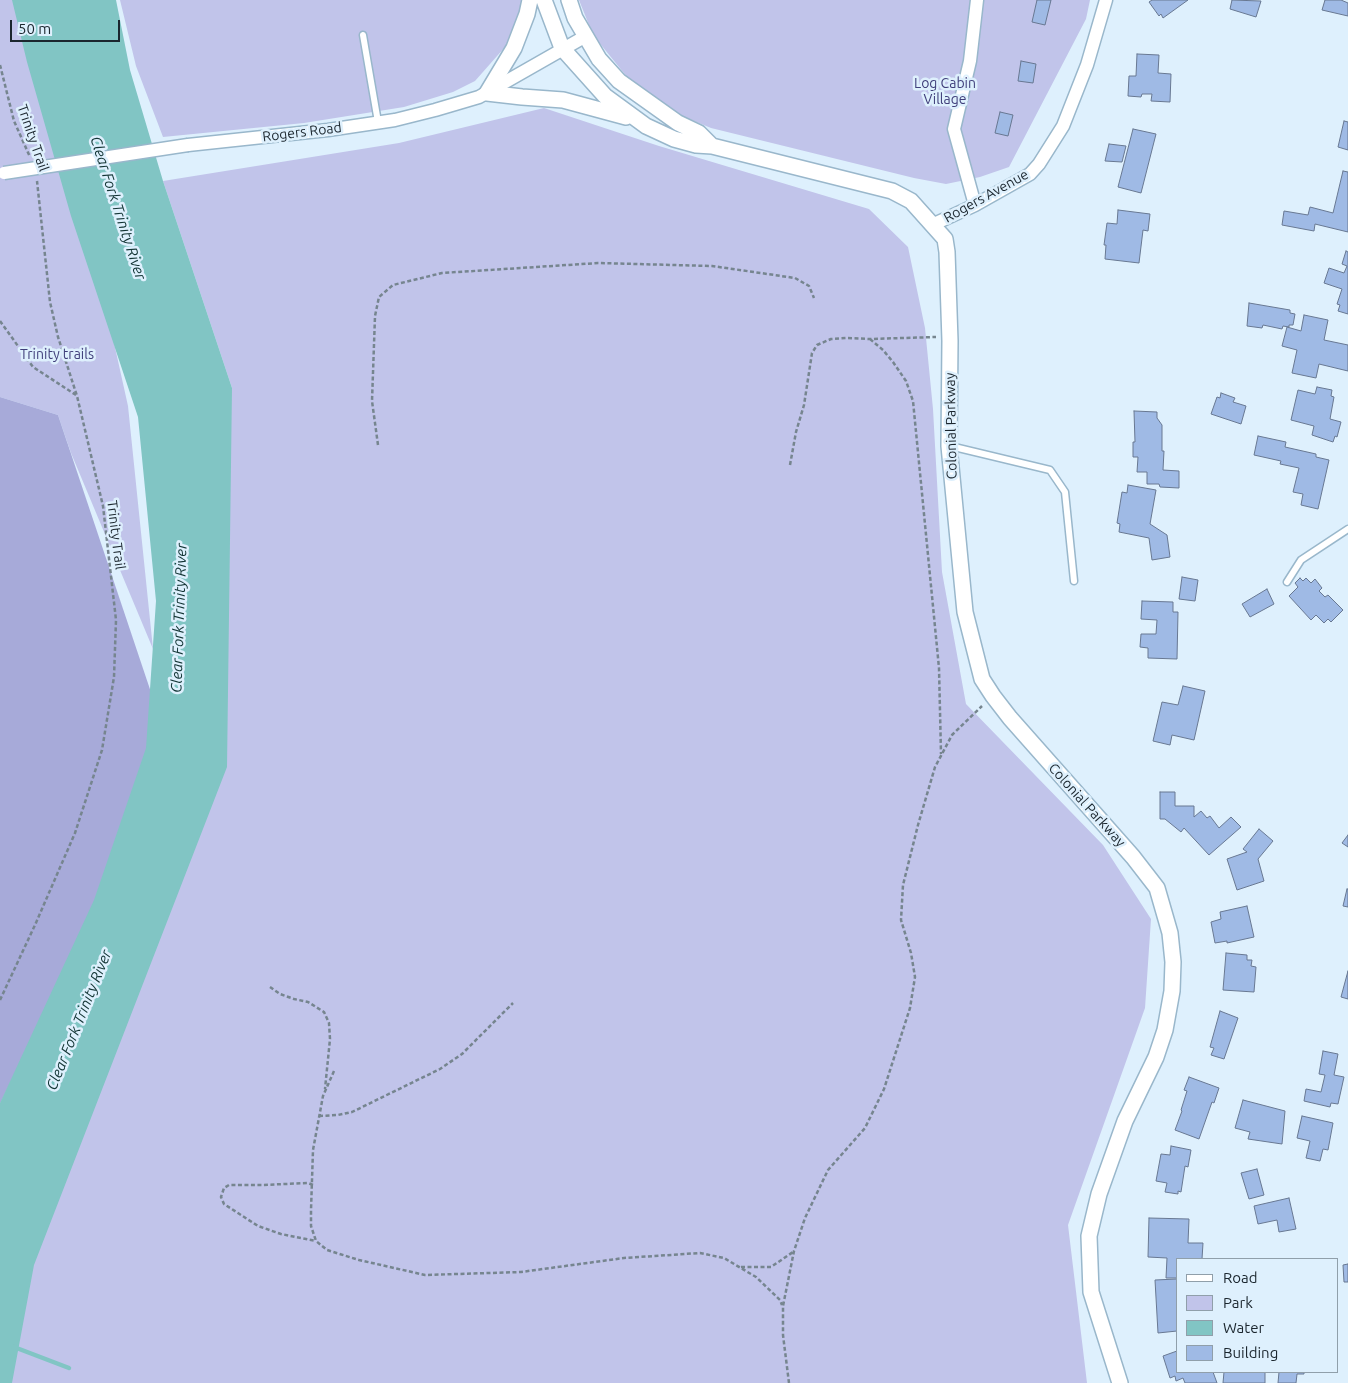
<!DOCTYPE html>
<style>
body{margin:0}
#map{position:relative;width:1348px;height:1383px;overflow:hidden;background:#def0fd;font-family:Ubuntu,sans-serif}
canvas{display:block}
.legend{position:absolute;left:1176px;top:1258px;width:162px;height:115px;box-sizing:border-box;background:#def0fd;border:1px solid #909faa;margin:0;padding:6px 9px;list-style:none;font-size:15px;color:#1b262e}
.legend li{display:flex;align-items:center;gap:10px;height:25px}
.legend b{width:25px;border:1px solid #909faa}
.scale{position:absolute;left:10px;top:20px;width:110px;height:22px;box-sizing:border-box;border:2px solid #1b262e;border-top:0;padding-left:6px;font-size:15px;line-height:18px;white-space:nowrap;color:#1b262e;-webkit-text-stroke:4px #def0fd;paint-order:stroke}
</style>
<div id="map">
<canvas width="1348" height="1383"></canvas>
<ul class="legend">
<li><b style="height:6px;background:#fff"></b>Road</li>
<li><b style="height:14px;background:#c1c4ea"></b>Park</li>
<li><b style="height:14px;background:#81c5c4"></b>Water</li>
<li><b style="height:14px;background:#9fbae5"></b>Building</li>
</ul>
<div class="scale">50 m</div>
</div>
<script>
const c = document.querySelector('canvas').getContext('2d');
c.lineJoin = 'round';
function fill(path, color) { c.fillStyle = color; c.fill(path, 'evenodd'); }
const toPath = rows => new Path2D(rows.map(r => 'M' + r).join(''));
function strokePath(path, color, width, dash) { c.strokeStyle = color; c.lineWidth = width; c.lineCap = dash ? 'butt' : 'round'; c.setLineDash(dash || []); c.stroke(path); }
function label(font, color, halo, rows, align = 'center') {
  c.font = font + ' Ubuntu,sans-serif'; c.lineWidth = 5; c.setLineDash([]); c.textBaseline = 'middle'; c.strokeStyle = halo; c.fillStyle = color; for (const [text, x, y, turn = 0] of rows) {
    c.save(); c.translate(x, y); c.rotate((+turn || 0) * Math.PI / 180); c.textAlign = isNaN(turn) ? turn : align; if (halo) c.strokeText(text, 0, 0); c.fillText(text, 0, 0); c.restore();
  }
}
const green = toPath([
 [0,0,38,0,128,406,153,649,71,453,58,415,0,397],
 [120,0,523,0,520,15,505,47,475,81,453,92,404,107,304,123,163,137,136,66],
 [579,0,1090,0,1086,19,1009,167,980,177,946,184,914,178,711,128,670,111,636,88,593,35],
 [544,108,659,146,869,209,908,247,925,328,933,409,942,572,966,704,1103,845,1151,919,1145,1008,1068,1225,1087,1383,0,1383,0,1133,74,1159,232,388,163,181,399,143]
]);
const forest = toPath([
 [0,397,58,415,170,749,0,1104]
]);
const water = toPath([
 [12,0,116,0,130,70,163,181,232,388,227,767,34,1265,12,1383,0,1383,0,1103,94,900,146,748,156,601,138,417,71,216,27,62]
]);
const stream = toPath([
 [14,1347,69,1368]
]);
const building = toPath([
 [1037,0,1051,0,1045,25,1032,22,1037,0],
 [1152,0,1188,0,1163,18,1161,14,1159,16,1149,2,1152,0],
 [1232,0,1261,1,1256,17,1230,9,1232,0],
 [1325,0,1341,0,1348,3,1348,16,1322,10,1325,0],
 [1137,54,1159,55,1158,73,1171,74,1170,102,1151,101,1152,94,1142,94,1141,97,1128,96,1129,76,1136,76,1137,54],
 [1021,61,1036,64,1033,83,1018,81,1021,61],
 [1000,112,1013,115,1008,136,995,133,1000,112],
 [1344,121,1348,122,1348,150,1338,147,1344,121],
 [1133,129,1156,134,1141,193,1118,187,1133,129],
 [1109,144,1126,146,1122,162,1105,161,1109,144],
 [1343,171,1348,172,1348,232,1315,224,1314,231,1282,225,1284,211,1308,215,1310,207,1333,213,1343,171],
 [1118,210,1150,214,1148,231,1143,230,1139,263,1105,259,1106,245,1104,245,1107,223,1117,224,1118,210],
 [1346,251,1348,252,1348,314,1338,311,1340,305,1337,304,1342,289,1324,283,1329,268,1344,273,1347,266,1342,264,1346,251],
 [1249,303,1290,310,1290,313,1295,314,1293,325,1289,325,1289,327,1283,326,1282,329,1263,325,1262,328,1247,326,1249,303],
 [1304,315,1328,320,1324,340,1348,345,1348,371,1319,364,1316,378,1292,373,1297,350,1282,346,1287,327,1301,331,1304,315],
 [1317,387,1332,390,1331,396,1334,397,1330,419,1341,422,1337,437,1335,436,1333,442,1312,435,1314,426,1291,420,1298,390,1315,394,1317,387],
 [1221,393,1235,398,1233,402,1246,406,1241,424,1211,414,1217,397,1220,398,1221,393],
 [1134,411,1157,412,1157,418,1162,425,1162,451,1164,451,1163,470,1179,471,1179,488,1160,487,1159,484,1147,484,1147,472,1137,472,1138,457,1133,457,1133,442,1135,442,1134,411],
 [1258,436,1286,442,1285,447,1316,454,1316,457,1329,460,1318,509,1301,505,1303,494,1293,492,1299,468,1280,464,1281,461,1254,455,1258,436],
 [1128,485,1156,490,1150,524,1167,535,1170,557,1152,560,1149,538,1119,532,1120,524,1117,523,1122,492,1127,493,1128,485],
 [1182,577,1198,580,1195,601,1179,599,1182,577],
 [1300,578,1303,581,1306,578,1311,583,1315,579,1322,588,1319,591,1325,597,1328,595,1343,610,1331,622,1328,619,1324,623,1316,615,1311,620,1289,596,1298,587,1295,583,1300,578],
 [1267,589,1274,604,1250,617,1242,604,1267,589],
 [1142,601,1173,602,1173,612,1178,612,1177,659,1148,658,1148,648,1140,647,1141,634,1156,634,1157,620,1141,619,1142,601],
 [1183,686,1205,691,1194,740,1172,735,1170,745,1153,741,1162,702,1178,705,1183,686],
 [1160,792,1175,792,1175,806,1194,806,1194,817,1201,811,1207,818,1210,816,1219,828,1231,817,1241,827,1209,855,1184,828,1181,832,1165,819,1160,819,1160,792],
 [1259,829,1273,841,1258,859,1264,881,1237,890,1227,859,1247,852,1243,849,1259,829],
 [1348,835,1348,847,1342,843,1348,835],
 [1347,889,1348,889,1348,907,1343,906,1347,889],
 [1247,906,1254,937,1227,943,1227,941,1215,943,1211,922,1221,919,1220,912,1247,906],
 [1226,953,1247,955,1247,960,1252,960,1251,966,1256,967,1254,992,1223,990,1226,953],
 [1348,971,1348,999,1341,997,1348,971],
 [1220,1011,1238,1018,1224,1059,1211,1055,1214,1048,1210,1047,1220,1011],
 [1323,1051,1338,1054,1334,1075,1344,1077,1338,1104,1331,1103,1330,1107,1304,1101,1306,1089,1321,1092,1325,1075,1319,1074,1323,1051],
 [1189,1077,1219,1088,1214,1103,1212,1102,1199,1139,1175,1130,1182,1111,1181,1110,1187,1091,1184,1090,1189,1077],
 [1243,1100,1285,1111,1282,1144,1248,1139,1250,1132,1235,1128,1243,1100],
 [1302,1116,1333,1123,1328,1150,1323,1149,1320,1161,1306,1158,1310,1141,1297,1138,1302,1116],
 [1171,1146,1191,1150,1188,1167,1185,1166,1181,1192,1178,1191,1178,1194,1165,1192,1167,1183,1156,1181,1161,1154,1170,1155,1171,1146],
 [1257,1169,1264,1195,1249,1199,1241,1173,1257,1169],
 [1289,1198,1296,1229,1279,1232,1277,1220,1258,1224,1254,1206,1289,1198],
 [1149,1218,1189,1219,1188,1243,1203,1243,1202,1259,1177,1259,1177,1278,1166,1278,1167,1258,1148,1257,1149,1218],
 [1348,1264,1348,1282,1344,1282,1343,1265,1348,1264],
 [1177,1279,1177,1331,1158,1333,1155,1280,1177,1279],
 [1177,1351,1177,1372,1213,1372,1217,1383,1185,1383,1183,1378,1176,1381,1175,1376,1170,1378,1163,1356,1177,1351],
 [1224,1372,1265,1372,1265,1383,1223,1383,1224,1372],
 [1279,1372,1304,1372,1304,1374,1297,1374,1296,1383,1278,1383,1279,1372]
]);
const path = toPath([
 [0,65,14,121,30,157],
 [0,321,33,367,76,395],
 [870,339,883,350,893,362,906,381,913,401,939,668,941,754],
 [378,445,372,401,375,316,379,297,393,285,442,273,598,263,712,266,795,278,809,286,814,298],
 [790,465,796,432,804,405,812,353,817,345,831,339,847,338,870,339,936,337],
 [270,987,280,994,294,999,308,1002,324,1012,329,1023,330,1039,325,1089],
 [0,1000,35,925,75,833,102,750,114,677,116,620,103,506,77,396,58,337,50,302,37,181],
 [334,1071,323,1096,313,1150,311,1210,311,1226,316,1241,327,1250,359,1260,425,1275,521,1272,624,1258,700,1253,724,1258,756,1277,780,1300,782,1305],
 [319,1116,338,1115,352,1112,440,1069,462,1054,513,1003],
 [313,1185,308,1183,262,1185,229,1185,224,1188,221,1197,224,1204,258,1226,281,1234,316,1241],
 [741,1267,771,1267,793,1252],
 [789,1383,783,1335,783,1306,794,1251,805,1218,828,1170,865,1128,884,1089,910,1008,915,977,911,953,901,920,903,885,918,825,935,767,952,735,982,706]
]);
const service = toPath([
 [363,35,378,122],
 [950,446,1050,470,1065,492,1074,581],
 [1287,582,1301,560,1348,529]
]);
const minor = toPath([
 [188,145,328,130,395,120,435,110,479,97,586,36],
 [975,205,954,129,970,61,977,0],
 [932,225,975,205,1030,174,1039,164,1063,126,1087,65,1106,0]
]);
const tertiary = toPath([
 [530,0,527,14,514,48,487,93,522,97,563,100,626,117],
 [544,0,562,48,605,96,646,126,674,139,696,145,712,146,892,191,911,201,945,239,947,252,950,341,949,446,965,612,982,679,993,696,1010,718,1133,857,1157,888,1170,933,1173,962,1172,991,1165,1030,1156,1057,1125,1121,1099,1194,1089,1236,1091,1292,1120,1383],
 [569,0,575,18,599,59,619,81,678,123,699,133,712,146]
]);
const minorBridge = toPath([
 [4,173,188,145]
]);
const parkNames = [
 ["Log Cabin",945,83],
 ["Village",945,99],
 ["Trinity trails",57,354]
];
const streetNames = [
 ["Rogers Road",302,132,-7],
 ["Trinity Trail",33,138,71],
 ["Rogers Avenue",986,196,-29],
 ["Colonial Parkway",951,426,-91],
 ["Trinity Trail",116,535,83],
 ["Colonial Parkway",1087,805,48]
];
const waterNames = [
 ["Clear Fork Trinity River",118,208,72],
 ["Clear Fork Trinity River",179,618,-88],
 ["Clear Fork Trinity River",79,1020,-68]
];
fill(green, '#c1c4ea');
fill(forest, '#a7aad9');
fill(water, '#81c5c4');
strokePath(stream, '#81c5c4', 4.5);
fill(building, '#9fbae5');
strokePath(building, '#687892', 1);
strokePath(service, '#99b7cb', 9);
strokePath(minor, '#99b7cb', 15);
strokePath(tertiary, '#99b7cb', 18);
strokePath(path, '#76858f', 2.5, [4, 2.5]);
strokePath(service, '#fff', 6);
strokePath(minor, '#fff', 12);
strokePath(tertiary, '#fff', 15);
strokePath(minorBridge, '#99b7cb', 15, []);
strokePath(minorBridge, '#fff', 12);
label('14px', '#403f7b', '#def0fd', parkNames);
label('14px', '#1b262e', '#def0fd', streetNames);
label('italic 15px', '#123434', '#def0fd', waterNames);
</script>
